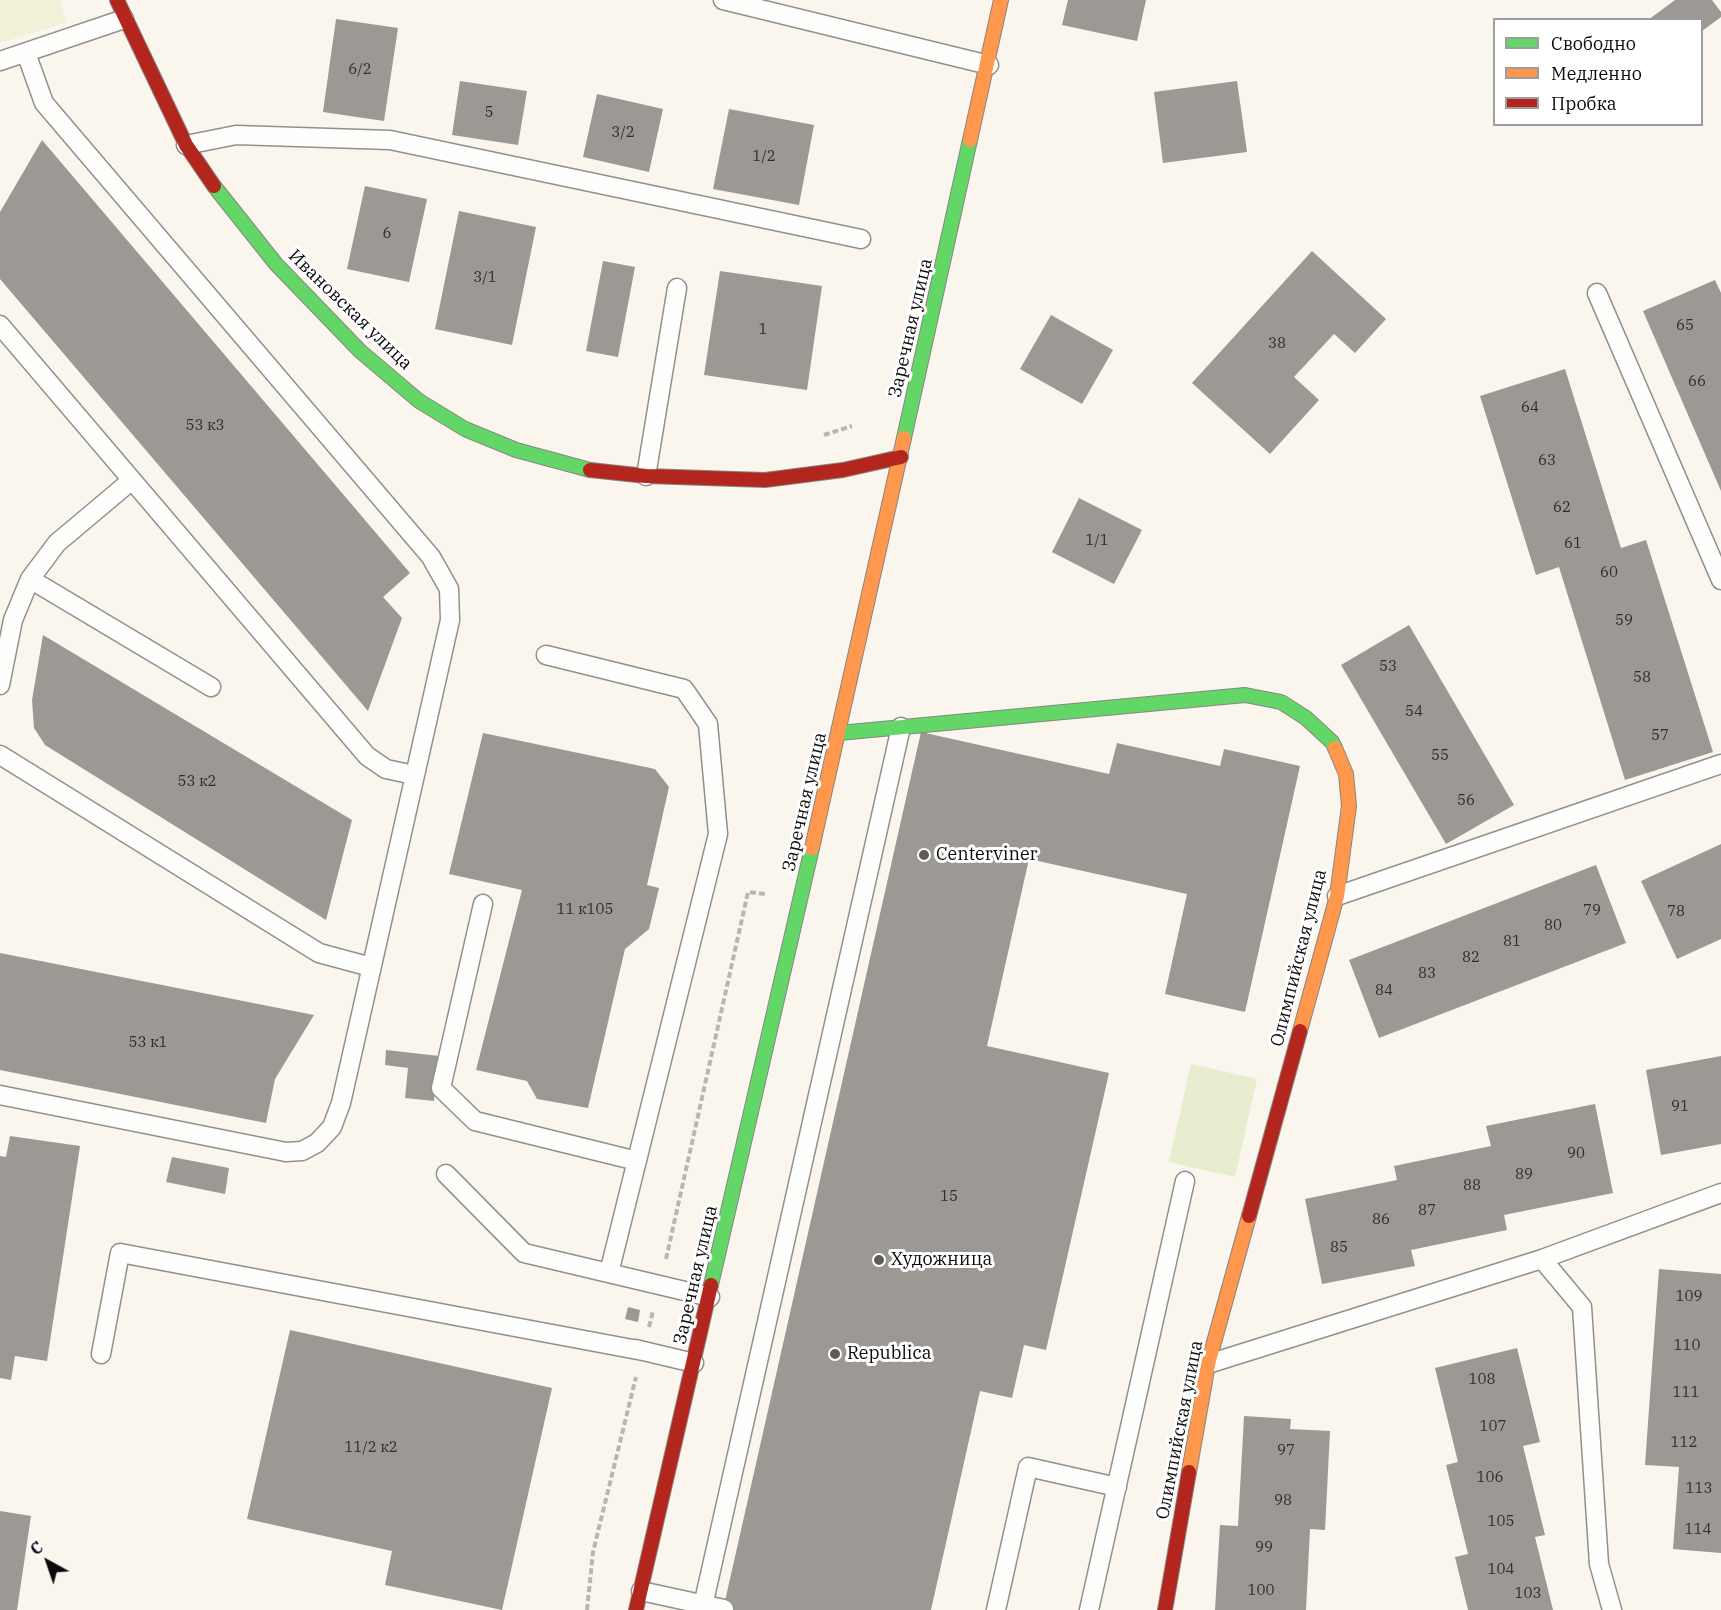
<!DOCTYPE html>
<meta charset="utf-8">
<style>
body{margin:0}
#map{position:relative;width:1721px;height:1610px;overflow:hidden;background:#faf5ed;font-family:"IBM Plex Serif",serif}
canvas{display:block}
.legend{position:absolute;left:1493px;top:18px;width:210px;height:108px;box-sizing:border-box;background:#fff;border:2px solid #9d9d9d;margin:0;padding:8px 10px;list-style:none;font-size:18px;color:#0a0a0a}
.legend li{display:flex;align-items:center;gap:12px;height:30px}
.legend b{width:30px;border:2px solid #9d9d9d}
.north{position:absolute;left:18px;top:1532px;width:60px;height:60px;-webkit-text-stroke:4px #fff;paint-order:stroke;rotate:320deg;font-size:16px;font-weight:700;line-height:24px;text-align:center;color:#0a0a0a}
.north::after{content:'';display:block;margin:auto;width:21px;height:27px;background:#0a0a0a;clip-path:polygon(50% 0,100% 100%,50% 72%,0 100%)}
</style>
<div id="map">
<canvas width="1721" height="1610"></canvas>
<ul class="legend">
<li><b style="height:8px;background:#63d668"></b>Свободно</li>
<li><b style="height:8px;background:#ff974d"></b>Медленно</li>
<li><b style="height:8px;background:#b3261e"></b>Пробка</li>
</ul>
<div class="north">С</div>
</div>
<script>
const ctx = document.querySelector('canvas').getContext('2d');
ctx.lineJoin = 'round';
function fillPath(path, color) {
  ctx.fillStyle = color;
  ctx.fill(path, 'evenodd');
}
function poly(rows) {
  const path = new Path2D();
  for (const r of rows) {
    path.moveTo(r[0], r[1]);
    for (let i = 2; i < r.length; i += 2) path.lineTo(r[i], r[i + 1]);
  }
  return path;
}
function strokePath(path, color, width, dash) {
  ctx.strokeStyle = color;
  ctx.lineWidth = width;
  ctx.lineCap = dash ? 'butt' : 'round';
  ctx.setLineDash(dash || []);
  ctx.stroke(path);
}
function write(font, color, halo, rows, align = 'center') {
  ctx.font = font + ' "IBM Plex Serif",serif';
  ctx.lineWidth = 6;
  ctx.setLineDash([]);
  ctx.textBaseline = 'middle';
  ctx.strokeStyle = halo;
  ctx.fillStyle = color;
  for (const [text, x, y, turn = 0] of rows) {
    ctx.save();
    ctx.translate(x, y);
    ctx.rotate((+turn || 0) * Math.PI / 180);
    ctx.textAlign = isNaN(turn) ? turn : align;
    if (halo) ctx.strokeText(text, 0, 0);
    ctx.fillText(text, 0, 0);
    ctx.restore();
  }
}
fillPath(poly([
 [1191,1064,1257,1079,1235,1177,1169,1162]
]), '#e7edce');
fillPath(poly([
 [0,0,60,0,66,22,0,43]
]), '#f0f1d7');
fillPath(poly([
 [1068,0,1146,0,1137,41,1062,25],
 [1675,0,1712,0,1721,12,1721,17,1702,31,1702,20,1648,20],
 [336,19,398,28,384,121,323,112],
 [460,81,527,91,518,145,452,135],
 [1237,81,1247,152,1163,163,1154,92],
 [597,94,663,109,649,172,583,157],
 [729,109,814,125,799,205,713,189],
 [42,140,410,573,383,597,402,618,368,711,0,279,0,212],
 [365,186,427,199,409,282,347,269],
 [459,211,536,227,512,345,435,329],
 [1312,251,1386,319,1355,353,1334,334,1294,377,1319,400,1270,454,1192,383],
 [603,261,635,267,618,357,586,351],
 [720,271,822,286,807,390,704,375],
 [1715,280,1721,293,1721,491,1643,311],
 [1051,315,1113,350,1082,404,1020,369],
 [1565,369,1621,548,1646,540,1713,752,1625,780,1559,567,1536,575,1480,396],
 [1079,498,1142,530,1114,584,1052,552],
 [1409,625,1514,805,1446,844,1341,665],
 [43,635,352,820,326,920,45,745,34,728,32,700],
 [921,732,1109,774,1117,743,1220,766,1224,749,1300,766,1245,1012,1165,994,1187,894,1029,859,987,1046,1109,1073,1046,1350,1024,1345,1012,1398,980,1391,931,1610,723,1610],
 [483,733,655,769,669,787,647,885,659,888,649,929,625,949,588,1108,537,1099,527,1081,476,1070,522,890,449,874],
 [1721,844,1721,939,1677,959,1641,881],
 [1596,865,1626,943,1379,1038,1349,960],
 [0,953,314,1015,275,1079,266,1123,0,1070],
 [386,1050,439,1056,434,1101,405,1098,408,1068,385,1065],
 [1721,1056,1721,1144,1661,1155,1646,1070],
 [1595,1104,1613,1193,1504,1215,1507,1230,1411,1250,1415,1266,1322,1284,1305,1199,1397,1180,1394,1166,1491,1146,1486,1126],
 [10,1136,80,1146,47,1361,15,1356,11,1380,0,1378,0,1156,6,1157],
 [172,1157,229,1168,225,1194,166,1182],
 [1659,1269,1721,1274,1721,1553,1673,1549,1679,1467,1645,1465],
 [628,1307,640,1310,638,1322,625,1319],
 [290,1330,552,1388,502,1610,385,1585,392,1551,247,1519],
 [1517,1348,1540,1442,1523,1446,1545,1535,1535,1537,1553,1610,1468,1610,1455,1557,1468,1554,1446,1465,1458,1462,1435,1368],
 [1244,1416,1291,1419,1290,1429,1330,1431,1325,1530,1310,1529,1306,1610,1215,1610,1220,1525,1238,1526],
 [0,1511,31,1516,17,1610,0,1610]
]), '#9c9894');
const lane = poly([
 [723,0,989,65],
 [0,61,124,19],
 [186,145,236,135,390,140,861,239],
 [1597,293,1721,580],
 [0,325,367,756,386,769,414,775],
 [646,476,677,288],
 [30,579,211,687],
 [546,655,684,689,708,724,718,834,609,1273],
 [0,685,13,620,30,579,57,543,132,480],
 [0,755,319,953,371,967],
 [1337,896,1721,764],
 [483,904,441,1088,475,1121,637,1161],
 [0,1095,286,1152,302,1151,317,1143,332,1127,341,1103,450,620,449,589,431,557,44,103,26,53],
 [446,1174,524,1253,710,1297],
 [1542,1259,1582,1307,1599,1564,1612,1610],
 [635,1349,694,1363],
 [101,1354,120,1253,643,1351],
 [1208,1364,1542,1259,1721,1193],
 [641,1591,724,1609],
 [702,1610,901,727],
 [996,1610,1028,1467,1117,1487],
 [1089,1610,1185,1181]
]);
const fast = poly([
 [214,186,276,264,360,351,419,401,465,429,516,450,590,470],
 [904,438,970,140],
 [839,733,1245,695,1281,702,1306,718,1332,742,1335,748],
 [711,1285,812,848]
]);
const slow = poly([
 [970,140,1001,0],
 [812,848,904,438],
 [1300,1031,1337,896,1349,806,1346,774,1335,748],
 [1189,1472,1208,1364,1249,1216]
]);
const jam = poly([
 [117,0,186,145,214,186],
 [590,470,646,476,765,480,843,470,901,457],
 [1249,1216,1300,1031],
 [636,1610,711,1285],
 [1165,1610,1189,1472]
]);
strokePath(lane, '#92908c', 21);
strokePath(fast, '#898683', 16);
strokePath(slow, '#898683', 16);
strokePath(jam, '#898683', 16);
strokePath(poly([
 [824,435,852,426],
 [666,1259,748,892,765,894],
 [649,1327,653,1311],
 [587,1610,593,1552,636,1377]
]), '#b7b6b5', 4, [6, 3]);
strokePath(lane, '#fefefc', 18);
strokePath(fast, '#63d668', 14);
strokePath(slow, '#ff974d', 14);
strokePath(jam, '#b3261e', 14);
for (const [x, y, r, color] of [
 [924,855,6,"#5e5c59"],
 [879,1260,6,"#5e5c59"],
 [835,1354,6,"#5e5c59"]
]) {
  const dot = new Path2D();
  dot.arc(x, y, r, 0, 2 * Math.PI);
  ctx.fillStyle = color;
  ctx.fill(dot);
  strokePath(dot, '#fff', 2);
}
write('15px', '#2e2e2c', null, [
 ["6/2",360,70],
 ["5",489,113],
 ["3/2",623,133],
 ["1/2",764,157],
 ["6",387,234],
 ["3/1",485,278],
 ["65",1685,326],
 ["1",763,330],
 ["38",1277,344],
 ["66",1697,382],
 ["64",1530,408],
 ["53 к3",205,426],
 ["63",1547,461],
 ["62",1562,508],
 ["1/1",1097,541],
 ["61",1573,544],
 ["60",1609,573],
 ["59",1624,621],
 ["53",1388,667],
 ["58",1642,678],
 ["54",1414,712],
 ["57",1660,736],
 ["55",1440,756],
 ["53 к2",197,782],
 ["56",1466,801],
 ["11 к105",585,910],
 ["79",1592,911],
 ["78",1676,912],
 ["80",1553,926],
 ["81",1512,942],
 ["82",1471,958],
 ["83",1427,974],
 ["84",1384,991],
 ["53 к1",148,1043],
 ["91",1680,1107],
 ["90",1576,1154],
 ["89",1524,1175],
 ["88",1472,1186],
 ["15",949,1197],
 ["87",1427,1211],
 ["86",1381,1220],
 ["85",1339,1248],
 ["109",1689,1297],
 ["110",1687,1346],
 ["108",1482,1380],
 ["111",1686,1393],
 ["107",1493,1427],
 ["112",1684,1443],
 ["11/2 к2",371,1448],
 ["97",1286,1451],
 ["106",1490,1478],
 ["113",1699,1489],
 ["98",1283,1501],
 ["105",1501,1522],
 ["114",1698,1530],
 ["99",1264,1548],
 ["104",1501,1570],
 ["100",1261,1591],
 ["103",1528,1594]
]);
write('18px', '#0a0a0a', '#fff', [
 ["Ивановская улица",350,310,44],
 ["Заречная улица",911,328,-77],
 ["Заречная улица",805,802,-77],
 ["Олимпийская улица",1299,958,-76],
 ["Заречная улица",696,1275,-77],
 ["Олимпийская улица",1180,1430,-79]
]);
write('18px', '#0a0a0a', '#fff', [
 ["Centerviner",936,855],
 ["Художница",891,1260],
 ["Republica",847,1354]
], 'left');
</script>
